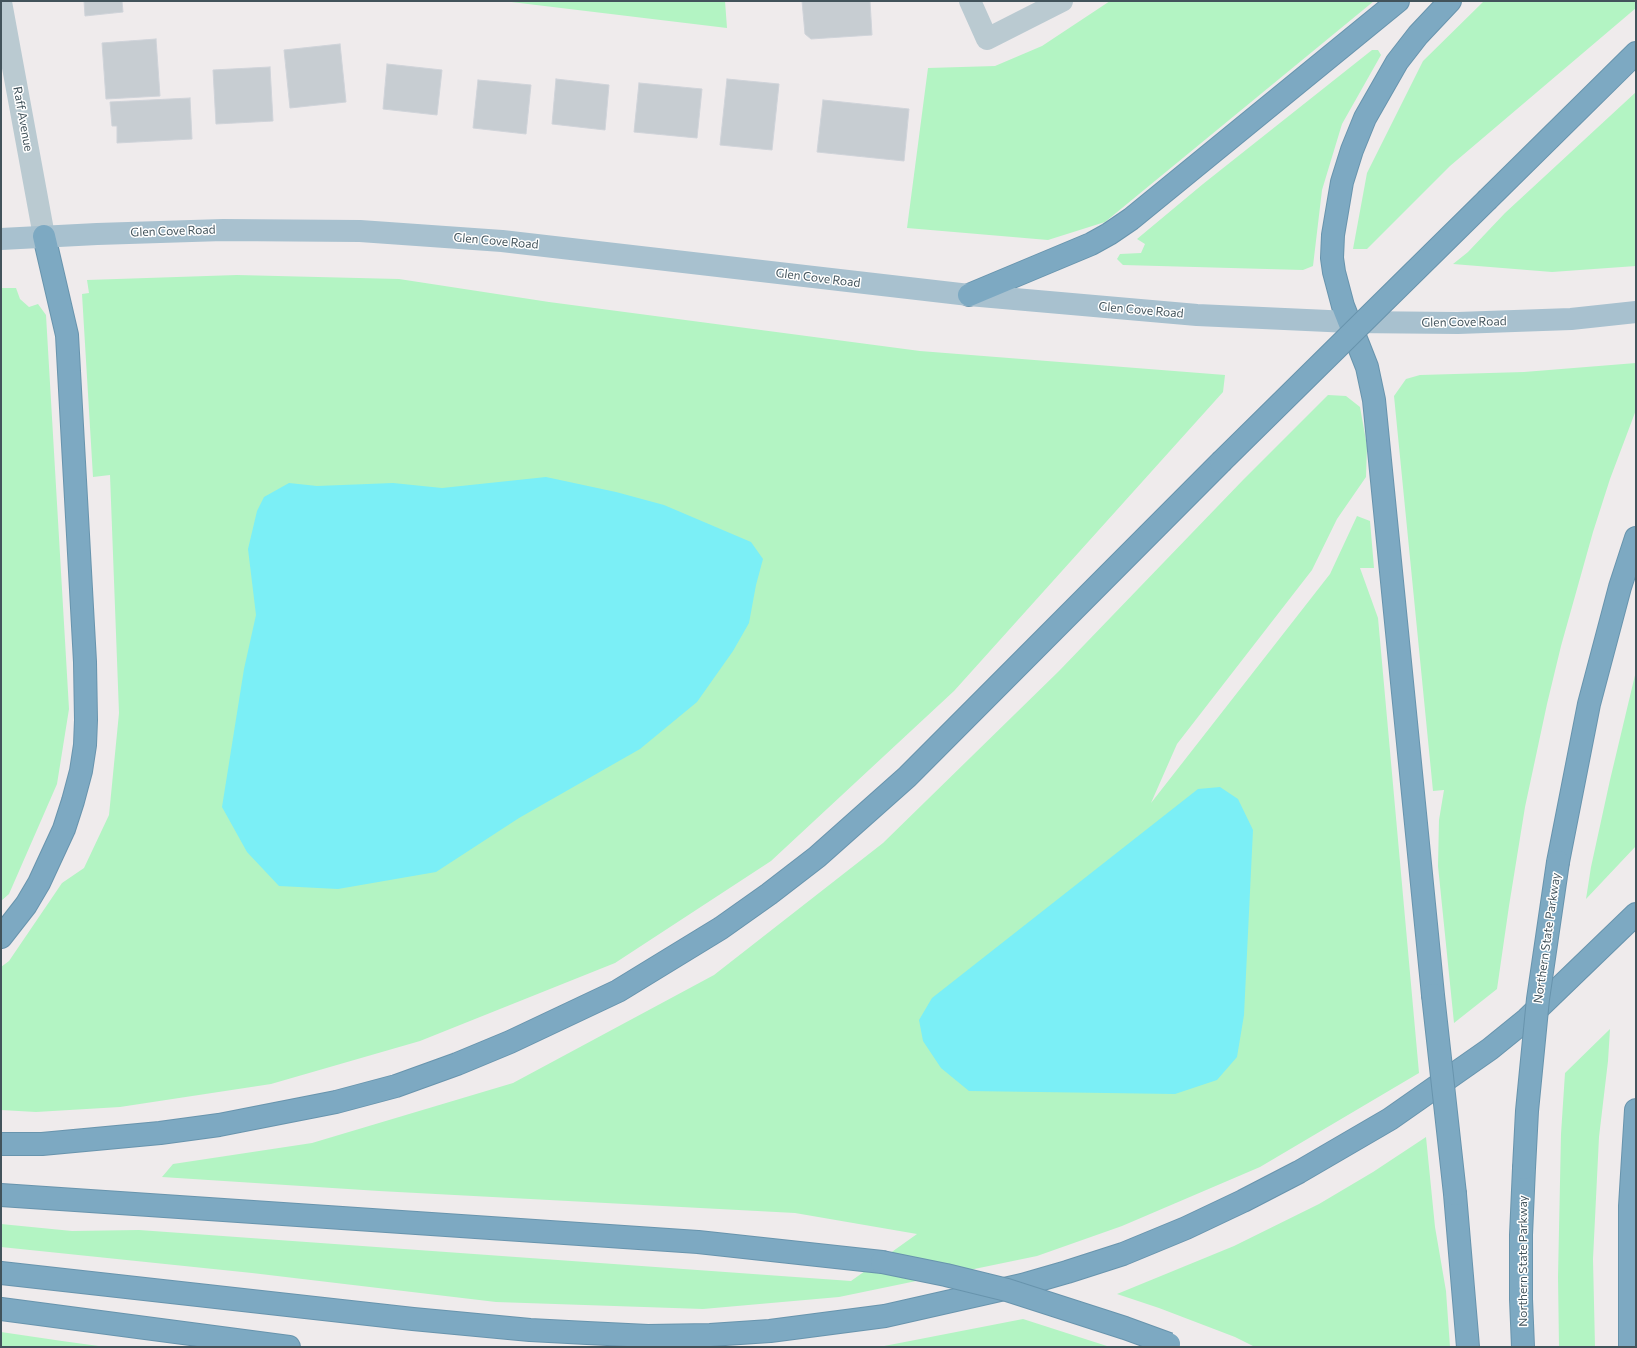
<!DOCTYPE html>
<style>
body{margin:0}
#map{position:relative;width:1637px;height:1348px;overflow:hidden;background:#efebec;font-family:Commissioner,sans-serif}
canvas{display:block}
.frame{position:absolute;inset:0;border:2px solid #42535b;pointer-events:none}
</style>
<div id="map">
<canvas width="1637" height="1348"></canvas>
<div class="frame"></div>
</div>
<script>
const ctx = document.querySelector('canvas').getContext('2d');
ctx.lineJoin = 'round';
function fillPath(path, color) {
  ctx.fillStyle = color;
  ctx.fill(path, 'evenodd');
}
function poly(rows) {
  const path = new Path2D();
  for (const r of rows) {
    path.moveTo(r[0], r[1]);
    for (let i = 2; i < r.length; i += 2) path.lineTo(r[i], r[i + 1]);
  }
  return path;
}
function strokePath(path, color, width, dash) {
  ctx.strokeStyle = color;
  ctx.lineWidth = width;
  ctx.lineCap = dash ? 'butt' : 'round';
  ctx.setLineDash(dash || []);
  ctx.stroke(path);
}
function write(font, color, halo, rows, align = 'center') {
  ctx.font = font + ' Commissioner,sans-serif';
  ctx.lineWidth = 3;
  ctx.setLineDash([]);
  ctx.textBaseline = 'middle';
  ctx.strokeStyle = halo;
  ctx.fillStyle = color;
  for (const [text, x, y, turn = 0] of rows) {
    ctx.save();
    ctx.translate(x, y);
    ctx.rotate((+turn || 0) * Math.PI / 180);
    ctx.textAlign = isNaN(turn) ? turn : align;
    if (halo) ctx.strokeText(text, 0, 0);
    ctx.fillText(text, 0, 0);
    ctx.restore();
  }
}
fillPath(poly([
 [503,1,725,1,727,28],
 [1110,1,1374,1,1105,222,1048,240,907,228,928,68,995,66,1042,46],
 [1484,1,1636,1,1636,8,1450,166,1367,249,1353,249,1367,173,1423,61],
 [1372,50,1378,50,1381,55,1342,124,1322,190,1313,266,1303,270,1123,265,1117,259,1120,254,1141,253,1145,244,1137,239,1203,184],
 [1636,92,1636,266,1552,272,1453,264,1468,252,1505,213],
 [237,275,399,279,549,302,920,351,1225,375,1223,392,954,691,771,861,615,963,420,1041,271,1084,120,1107,36,1112,1,1110,1,967,9,961,62,883,84,868,109,815,119,713,110,475,93,477,82,294,89,293,87,280],
 [1,288,16,288,20,299,29,307,38,304,46,315,69,709,57,784,9,894,1,901],
 [1636,363,1636,410,1610,479,1593,532,1561,646,1547,704,1525,807,1509,906,1497,989,1454,1023,1438,866,1439,820,1444,790,1433,791,1394,396,1406,379,1420,375,1524,372],
 [1328,395,1346,396,1360,407,1367,446,1366,477,1337,519,1312,570,1177,744,1151,803,1330,574,1357,516,1370,521,1374,568,1360,568,1378,618,1419,1073,1260,1167,1122,1226,1037,1256,839,1297,703,1309,496,1302,252,1273,1,1247,1,1224,72,1231,139,1230,851,1281,917,1234,795,1213,379,1191,162,1177,173,1164,312,1143,513,1083,714,975,883,843,1059,671,1243,480],
 [1636,671,1636,846,1586,899,1591,867,1610,780],
 [1610,1029,1608,1061,1599,1137,1593,1259,1595,1347,1559,1347,1558,1277,1561,1134,1565,1073],
 [1426,1137,1435,1227,1446,1291,1450,1347,1255,1347,1235,1337,1159,1308,1117,1294,1234,1246,1319,1204,1373,1172],
 [1023,1319,1110,1347,879,1347],
 [1,1332,62,1341,106,1347,1,1347]
]), '#b3f4c3');
fillPath(poly([
 [546,477,616,492,664,505,751,542,763,559,756,585,749,623,733,651,697,702,640,749,519,818,436,872,338,889,279,886,247,852,222,807,244,669,256,615,248,549,257,511,264,497,289,483,317,486,393,483,442,488],
 [1220,787,1238,799,1253,830,1244,1015,1237,1057,1217,1080,1175,1094,969,1091,941,1068,923,1041,919,1020,932,998,1198,789]
]), '#7beff6');
const building = poly([
 [84,1,122,1,123,12,85,16,84,1],
 [802,1,870,1,872,35,811,39,805,34,802,1],
 [156,39,160,96,106,99,102,43,156,39],
 [340,44,346,102,290,108,284,50,340,44],
 [387,64,442,70,437,115,383,109,387,64],
 [270,67,273,121,216,124,213,70,270,67],
 [556,79,609,85,605,130,552,124,556,79],
 [727,79,779,84,772,150,720,145,727,79],
 [478,80,531,85,526,134,473,128,478,80],
 [639,83,702,89,697,138,634,132,639,83],
 [190,98,192,139,117,143,117,126,112,126,110,102,190,98],
 [823,100,909,109,904,161,817,152,823,100]
]);
fillPath(building, '#c7cdd2');
strokePath(building, '#cfd3d9', 1);
const highway = poly([
 [1488,199,1636,53],
 [969,295,1091,244,1109,234,1131,219,1398,1],
 [1558,862,1589,704,1620,587,1636,538],
 [1,937,26,905,39,883,64,829,73,801,81,771,85,745,86,720,85,662,67,335,44,236],
 [1433,995,1374,400,1367,367,1343,306,1334,272,1332,258,1333,235,1342,182,1352,150,1365,118,1397,62,1418,35,1450,1],
 [1,1144,42,1144,160,1133,219,1125,336,1102,396,1086,457,1064,510,1042,618,991,721,928,769,894,817,857,907,777,1221,462],
 [1455,1194,1468,1347],
 [1,1195,698,1242,882,1262],
 [1,1273,413,1319,530,1330,587,1333,648,1336,710,1335,770,1331,885,1316,1022,1285,1067,1272,1123,1254,1186,1228,1243,1201,1299,1172,1390,1119,1490,1049,1527,1019,1636,914],
 [1,1309,289,1347],
 [1523,1347,1521,1299,1521,1235,1524,1168],
 [1630,1347,1630,1206,1636,1110]
]);
strokePath(highway, '#6894ad', 24);
strokePath(poly([
 [970,1,987,39,1062,1],
 [1,2,44,236]
]), '#bacad1', 22);
strokePath(poly([
 [1,239,97,234,223,230,360,231,502,241,969,295,1197,315,1350,322,1458,323,1571,319,1636,312]
]), '#a8c1cf', 22);
strokePath(highway, '#7da9c2', 22);
const highwayBridge = poly([
 [1221,462,1488,199],
 [1433,995,1455,1194],
 [1524,1168,1527,1111,1538,999,1558,862],
 [882,1262,946,1275,1007,1290,1125,1328,1169,1344]
]);
strokePath(highwayBridge, '#6894ad', 24, []);
strokePath(highwayBridge, '#7da9c2', 22);
write('12px', '#42535b', '#fff', [
 ["Raff Avenue",23,119,80],
 ["Glen Cove Road",173,231,-2],
 ["Glen Cove Road",496,241,5],
 ["Glen Cove Road",818,278,7],
 ["Glen Cove Road",1141,310,5],
 ["Glen Cove Road",1464,322,-1],
 ["Northern State Parkway",1547,938,-82],
 ["Northern State Parkway",1523,1261,-90]
]);
</script>
